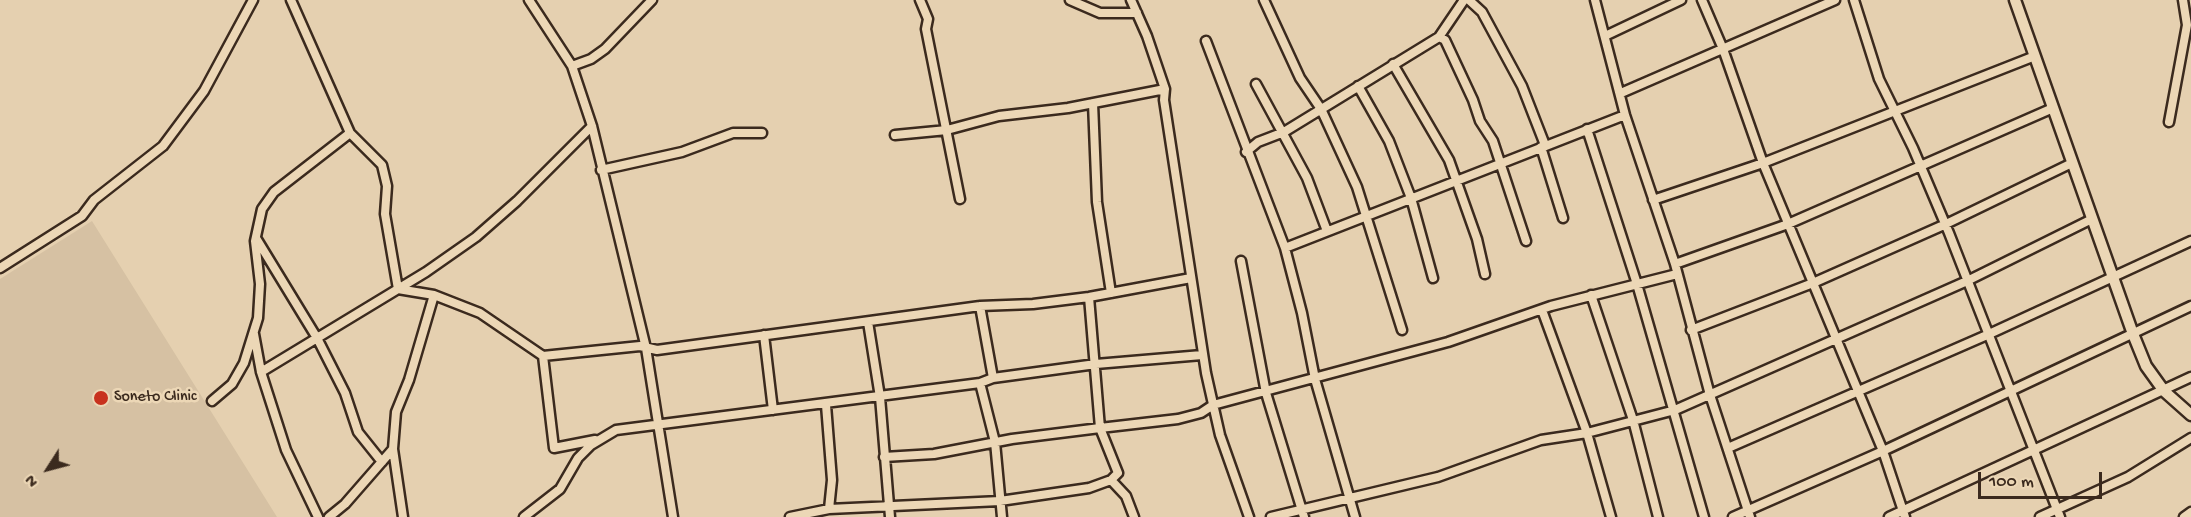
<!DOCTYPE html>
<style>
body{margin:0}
#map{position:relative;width:2191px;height:517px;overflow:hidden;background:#e5d0b0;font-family:"Gochi Hand",sans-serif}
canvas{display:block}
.north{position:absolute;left:18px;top:439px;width:60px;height:60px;-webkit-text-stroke:4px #ecd7b6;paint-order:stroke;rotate:234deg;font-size:16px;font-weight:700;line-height:24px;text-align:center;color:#3b2a1e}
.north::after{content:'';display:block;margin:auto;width:21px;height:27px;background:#3b2a1e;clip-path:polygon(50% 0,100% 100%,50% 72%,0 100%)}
.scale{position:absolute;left:1978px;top:472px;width:124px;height:27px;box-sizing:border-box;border:3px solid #3b2a1e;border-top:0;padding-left:8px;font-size:18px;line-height:21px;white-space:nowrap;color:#3b2a1e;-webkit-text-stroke:4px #ecd7b6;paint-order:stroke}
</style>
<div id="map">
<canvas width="2191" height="517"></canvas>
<div class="north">N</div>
<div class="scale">100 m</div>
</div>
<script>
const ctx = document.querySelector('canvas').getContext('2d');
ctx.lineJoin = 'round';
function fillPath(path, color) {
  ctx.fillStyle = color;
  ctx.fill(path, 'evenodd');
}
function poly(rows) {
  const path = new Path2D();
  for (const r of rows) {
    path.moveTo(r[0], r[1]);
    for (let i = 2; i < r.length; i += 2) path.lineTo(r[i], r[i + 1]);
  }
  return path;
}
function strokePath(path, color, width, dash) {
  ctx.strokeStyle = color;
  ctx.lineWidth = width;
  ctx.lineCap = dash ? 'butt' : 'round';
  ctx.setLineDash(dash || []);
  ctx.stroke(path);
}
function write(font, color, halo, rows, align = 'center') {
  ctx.font = font + ' "Gochi Hand",sans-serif';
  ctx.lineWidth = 5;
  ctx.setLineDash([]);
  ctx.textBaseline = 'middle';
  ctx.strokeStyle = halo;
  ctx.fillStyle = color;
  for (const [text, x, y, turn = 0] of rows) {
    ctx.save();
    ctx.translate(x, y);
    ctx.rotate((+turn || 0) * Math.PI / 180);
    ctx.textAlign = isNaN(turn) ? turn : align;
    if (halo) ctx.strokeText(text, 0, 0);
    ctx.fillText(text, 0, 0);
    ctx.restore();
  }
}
fillPath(poly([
 [92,221,277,517,0,517,0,279]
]), '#d6c1a3');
const minor = poly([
 [529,0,572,66,592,126,646,348,673,517],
 [920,0,928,19,926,29,960,199],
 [1070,0,1100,13,1137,13],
 [1131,0,1147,36,1165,89,1164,100,1206,373,1220,435,1249,517],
 [1264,0,1300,78,1321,109,1357,187,1402,330],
 [1469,0,1482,12,1522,86,1545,145],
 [1595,0,1625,115,1675,264,1710,395,1750,517],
 [1702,0,1723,49,1763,163,1883,451,1905,517],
 [1854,0,1879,79,1913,148,1949,233,2060,517],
 [1605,36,1681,0],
 [1439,37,1445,40,1473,100,1480,121,1493,141,1526,241],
 [1206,41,1285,248,1302,313,1315,379,1355,517],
 [1393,64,1449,160,1477,239,1485,274],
 [572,66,591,59,605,49,652,0],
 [1256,84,1307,178,1327,231],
 [1358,86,1389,141,1411,198,1433,278],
 [1621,93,1835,0],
 [1093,103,1097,202,1111,293],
 [2169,122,2187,25,2183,0],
 [1587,129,1637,284,1704,517],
 [350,133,382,165,387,186,385,214,398,289,434,295,480,313,543,356,640,346,657,350,980,306,1033,304,1089,297,1191,278],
 [895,135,947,130,999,116,1068,108,1165,89],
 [1541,147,1563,218],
 [1246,152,1258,142,1284,132,1439,37,1464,0],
 [601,170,682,152,733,133,762,133],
 [1653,200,1763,163,2035,56],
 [256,238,317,338,345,393,358,432,382,462],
 [1285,248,1625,115],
 [1241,261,1266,393,1304,517],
 [1675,264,1788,224,2053,108],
 [0,268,82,216,94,200,163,146,204,91,253,0],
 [1591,295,1633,420,1658,517],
 [980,306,993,378],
 [1542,310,1587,433,1611,517],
 [868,322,880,397,890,517],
 [1691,330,1813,283,1946,224,2072,163],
 [254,334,261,372,286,450,318,517],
 [764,335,773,410],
 [543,356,554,448,595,440],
 [261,372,426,272,476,237,517,201,592,126],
 [980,383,995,442,1002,517],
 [212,401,232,384,244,363,258,318,260,284,255,241,262,209,274,192,350,133,291,0],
 [826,405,832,480,829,509],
 [1728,448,1987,335,2191,241],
 [393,449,396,412,409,380,434,295],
 [884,457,934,454,1012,439,1100,428,1089,297],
 [1111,480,1126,496,1134,517],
 [329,517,345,504,393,449,403,517],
 [524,517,560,489,578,458,591,445,616,430,980,383,993,378,1096,364,1202,355],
 [790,517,829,509,1000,501,1089,488,1111,480,1118,473,1100,428,1178,419,1201,413,1213,405,1448,342,1551,306,1677,274],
 [1271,517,1438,477,1541,440,1587,433,1675,410,1967,281,2092,219],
 [1733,517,1883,451,2191,306],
 [1889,517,2191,377],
 [2040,517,2128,477,2191,438],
 [2184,517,2191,512]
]);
const major = poly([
 [2015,0,2133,334,2146,366,2164,391,2191,415]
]);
strokePath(minor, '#3b2a1e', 13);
strokePath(major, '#3b2a1e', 15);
strokePath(minor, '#ecd7b6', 8);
strokePath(major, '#ecd7b6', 10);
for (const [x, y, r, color] of [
 [101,398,8,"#c8321e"]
]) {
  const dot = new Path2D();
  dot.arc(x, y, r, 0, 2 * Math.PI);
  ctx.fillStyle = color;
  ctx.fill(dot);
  strokePath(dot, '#ecd7b6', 2);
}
write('16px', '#3b2a1e', '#ecd7b6', [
 ["Soneto Clinic",114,398]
], 'left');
</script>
